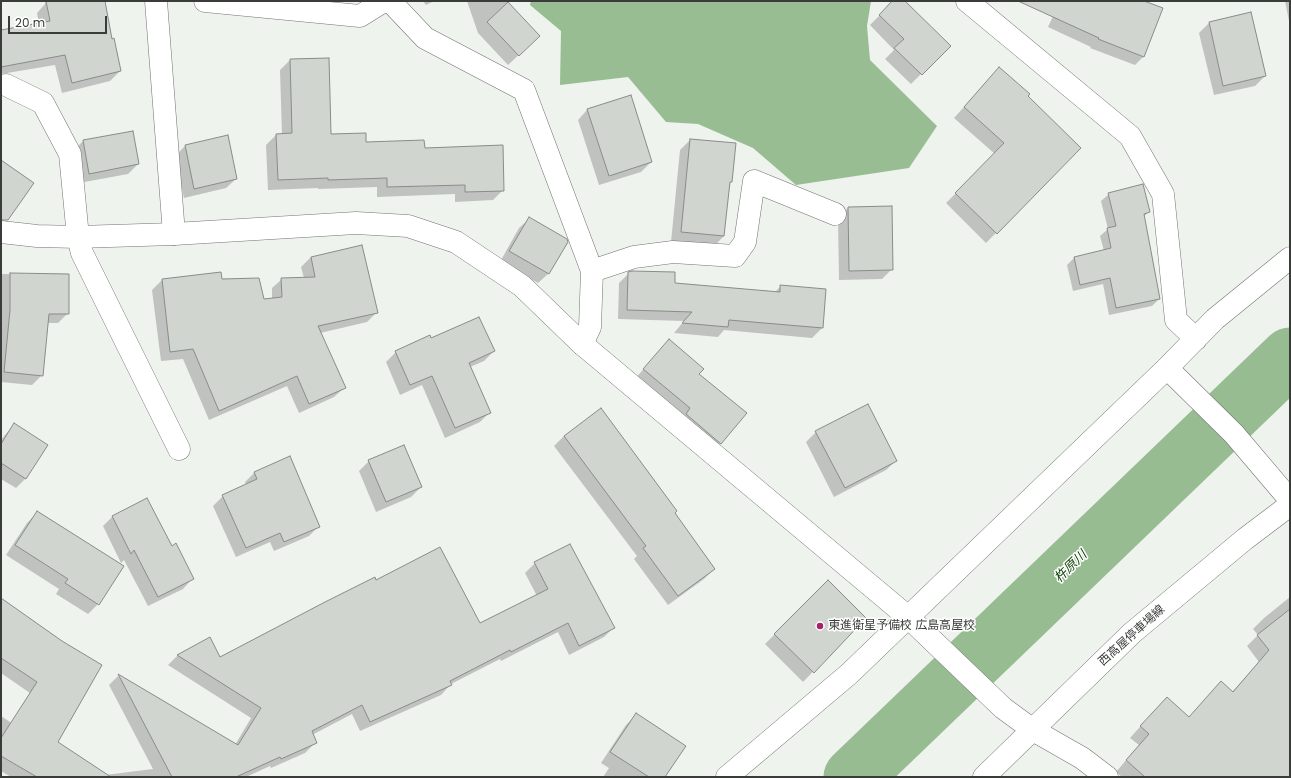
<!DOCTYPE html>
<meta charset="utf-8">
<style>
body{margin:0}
#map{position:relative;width:1291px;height:778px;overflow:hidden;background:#eff3ee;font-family:Poppins,sans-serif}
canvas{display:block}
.frame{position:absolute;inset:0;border:2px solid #3a3c3a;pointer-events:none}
.scale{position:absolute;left:8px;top:16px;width:99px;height:18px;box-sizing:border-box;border:2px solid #3a3c3a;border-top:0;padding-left:5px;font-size:12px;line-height:14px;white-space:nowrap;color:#3a3c3a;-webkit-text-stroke:3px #fefffe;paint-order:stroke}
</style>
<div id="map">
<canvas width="1291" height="778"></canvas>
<div class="frame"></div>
<div class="scale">20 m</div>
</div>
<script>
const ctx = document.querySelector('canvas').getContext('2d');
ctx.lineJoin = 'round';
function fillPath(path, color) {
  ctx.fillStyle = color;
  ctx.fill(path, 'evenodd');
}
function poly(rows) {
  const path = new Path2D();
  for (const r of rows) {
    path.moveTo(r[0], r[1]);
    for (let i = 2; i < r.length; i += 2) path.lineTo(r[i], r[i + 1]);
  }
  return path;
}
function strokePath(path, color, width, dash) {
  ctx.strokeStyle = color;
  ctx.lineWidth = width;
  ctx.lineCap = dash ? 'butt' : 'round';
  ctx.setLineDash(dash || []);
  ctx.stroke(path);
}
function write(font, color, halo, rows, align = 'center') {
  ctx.font = font + ' Poppins,"Noto Sans JP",sans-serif';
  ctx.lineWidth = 3;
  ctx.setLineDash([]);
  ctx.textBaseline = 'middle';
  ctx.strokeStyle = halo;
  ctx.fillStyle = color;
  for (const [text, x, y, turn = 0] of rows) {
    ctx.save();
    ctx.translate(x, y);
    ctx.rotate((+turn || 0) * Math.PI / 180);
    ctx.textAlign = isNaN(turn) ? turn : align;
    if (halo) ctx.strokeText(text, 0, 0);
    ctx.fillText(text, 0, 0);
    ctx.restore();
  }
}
fillPath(poly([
 [531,1,871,1,867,26,870,60,937,126,909,168,796,185,753,148,698,124,666,122,628,77,560,85,561,31,530,5]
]), '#98bd93');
fillPath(poly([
 [45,1,104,1,112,40,120,71,110,81,62,93,55,65,1,74,1,31,39,24,37,13,45,4],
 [423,1,434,1,426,5],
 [467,1,506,1,539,36,508,65,478,33],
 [894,1,904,1,949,46,911,84,885,59,894,50,870,25],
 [1060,1,1142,1,1143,57,1135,65,1090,48,1091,47,1048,27],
 [1285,1,1290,1,1290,21,1289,21],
 [1209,23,1265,76,1255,86,1214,95,1199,33],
 [290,60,330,135,365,143,424,149,503,190,493,200,455,202,455,194,377,197,377,187,318,189,318,188,268,190,266,145,276,135,282,135,280,70],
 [999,68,1080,148,986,243,946,203,995,154,954,118],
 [587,110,651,162,641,172,599,185,578,120],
 [227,136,236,179,226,188,184,198,175,156,185,146],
 [690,140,732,181,728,185,724,236,714,246,671,242,680,150],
 [83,141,138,164,128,174,79,183,73,151],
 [1109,194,1149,212,1143,217,1159,299,1152,306,1109,315,1103,284,1073,291,1067,265,1074,258,1104,251,1100,236,1108,229,1101,201],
 [848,208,892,269,882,279,839,280,838,218],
 [529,219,567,242,548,274,538,283,500,262,519,228],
 [311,257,377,312,367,322,320,333,344,388,334,397,299,413,287,386,209,420,183,359,161,361,152,290,162,280,220,274,221,280,263,300,272,299,272,288,282,279,304,278,301,267],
 [629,273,674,284,774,293,781,286,825,290,822,328,812,338,724,330,718,337,674,333,684,321,618,319,619,283],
 [1,274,68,275,68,313,58,323,47,323,42,375,32,385,1,382],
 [430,339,494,351,484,361,470,367,490,412,480,422,445,438,422,385,400,395,386,362,396,352],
 [669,340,698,375,720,443,711,453,634,380],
 [601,410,714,569,704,579,668,605,634,559,637,556,554,446,564,436],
 [14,425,26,478,16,488,1,479,1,440,5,435],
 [816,432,896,461,886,470,834,497,806,442],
 [369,461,421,487,411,497,376,512,359,471],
 [255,472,319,526,309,536,274,551,270,542,236,557,213,506,223,496,246,485,245,482],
 [37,513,98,604,88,614,56,594,59,589,6,555,27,523],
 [113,516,171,547,192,579,183,589,148,606,124,560,121,563,103,526],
 [535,563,614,627,604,637,569,655,558,632,501,661,500,659,451,684,441,695,360,731,352,714,312,735,315,743,305,753,271,768,270,766,246,777,11,777,1,771,1,716,82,769,105,775,153,769,109,685,118,676,235,745,251,718,168,665,178,655,220,658,376,581,480,624,537,596,525,573],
 [828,581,865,618,803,682,765,644],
 [1290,597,1290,777,1122,777,1116,772,1139,745,1130,738,1156,709,1188,718,1221,682,1232,692,1259,662,1247,646,1258,635,1253,629,1264,618],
 [1,599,66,718,1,673],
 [636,715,664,777,603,777,609,768,601,763,626,725]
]), '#0003');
strokePath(poly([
 [853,777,1290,357]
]), '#97bc92', 59);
const building = poly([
 [46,1,105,1,112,39,114,38,121,71,72,83,65,55,1,67,1,30,50,21,46,1],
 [892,1,905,1,951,46,922,75,894,48,904,39,879,15,892,1],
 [1018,1,1144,1,1163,8,1144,57,1098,39,1099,38,1018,1],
 [508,2,540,36,519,56,487,22,508,2],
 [1251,12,1266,76,1223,86,1209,22,1251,12],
 [329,58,331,134,366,133,366,142,424,140,425,148,503,145,504,191,465,192,465,185,387,187,387,178,328,180,328,178,278,180,276,134,292,133,290,59,329,58],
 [999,67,1030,94,1028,96,1081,148,997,234,955,193,1004,143,964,107,999,67],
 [631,95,652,162,609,176,587,109,631,95],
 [133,131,139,164,89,174,83,140,133,131],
 [228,135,237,179,194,189,185,145,228,135],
 [690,139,736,143,732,182,730,182,724,236,681,232,690,139],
 [1,160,34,183,8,220,1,220,1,160],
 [1143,184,1150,212,1144,214,1160,299,1116,308,1110,278,1080,285,1074,257,1111,248,1107,228,1116,226,1108,193,1143,184],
 [892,206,893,270,849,271,848,207,892,206],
 [529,217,567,239,568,242,549,274,509,251,529,217],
 [362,245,378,313,318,326,346,388,309,404,297,376,219,411,193,349,170,352,162,279,221,272,222,279,259,278,264,299,282,297,281,278,315,277,311,257,362,245],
 [632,271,675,272,675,283,780,292,780,285,826,289,823,328,729,320,728,327,682,323,692,312,627,310,628,272,632,271],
 [10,273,69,274,69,314,49,314,43,376,4,372,10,310,10,273],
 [479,317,495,351,469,363,491,413,455,428,432,376,410,385,395,351,430,335,431,338,479,317],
 [669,339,704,369,699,374,747,413,721,444,686,414,690,408,643,369,669,339],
 [868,404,897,461,845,488,815,431,868,404],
 [601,408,677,511,675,513,715,569,678,596,643,548,646,546,564,436,601,408],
 [14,423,48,445,26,479,1,463,1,444,14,423],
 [404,445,422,487,386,502,368,460,404,445],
 [290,456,320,527,284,542,280,533,246,548,222,495,257,479,254,472,290,456],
 [147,498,172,546,176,543,194,579,158,597,134,550,131,554,112,516,147,498],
 [37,511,124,566,99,605,65,583,68,579,15,545,37,511],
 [570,544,615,628,579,646,568,623,511,652,510,650,450,681,452,685,370,722,362,705,312,731,317,743,281,759,280,757,236,777,172,777,118,674,238,745,261,708,177,655,210,637,220,657,325,602,375,577,376,580,440,547,480,623,548,589,534,562,570,544],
 [828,580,866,618,814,673,774,634,828,580],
 [1,598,62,641,102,665,58,742,111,777,37,777,1,756,1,738,37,682,1,658,1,598],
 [1290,609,1290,777,1145,777,1126,760,1149,734,1140,726,1167,697,1189,717,1221,681,1233,692,1269,650,1257,635,1290,609],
 [636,713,686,746,665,777,649,777,610,752,636,713]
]);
fillPath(building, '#d1d5d0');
strokePath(building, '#888c88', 1);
const street = poly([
 [156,1,174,234],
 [205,1,360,16,384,1],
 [390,1,425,38,524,90,592,271,590,327,582,344],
 [967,1,1130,136,1163,194,1176,320,1196,339],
 [6,85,43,103,70,154,78,237,82,253,179,449],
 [592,271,634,257,673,252,735,256,745,242,754,181,835,214],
 [1167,368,1234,434,1290,500],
 [727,777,849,674,1167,368,1215,319,1290,258]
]);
const secondary = poly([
 [1,232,37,236,78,237,174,234,356,223,408,226,456,242,522,286,582,344,908,617,1003,708,1033,730,1082,758,1107,777],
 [984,777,1132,633,1245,539,1290,505]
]);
strokePath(street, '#717470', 23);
strokePath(secondary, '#717470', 23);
strokePath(street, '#fff', 22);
strokePath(secondary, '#fff', 22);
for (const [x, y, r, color] of [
 [820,626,4,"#a7226d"]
]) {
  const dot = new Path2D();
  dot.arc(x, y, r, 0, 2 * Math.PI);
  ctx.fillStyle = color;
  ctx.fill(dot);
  strokePath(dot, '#fefffe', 1.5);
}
write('12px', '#3a3c3a', '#fefffe', [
 ["東進衛星予備校 広島高屋校",828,626]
], 'left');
write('12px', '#3a3c3a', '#fefffe', [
 ["西高屋停車場線",1132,636,-42]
]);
write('italic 13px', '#11440c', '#fefffe', [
 ["杵原川",1071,567,-44]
]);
</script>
